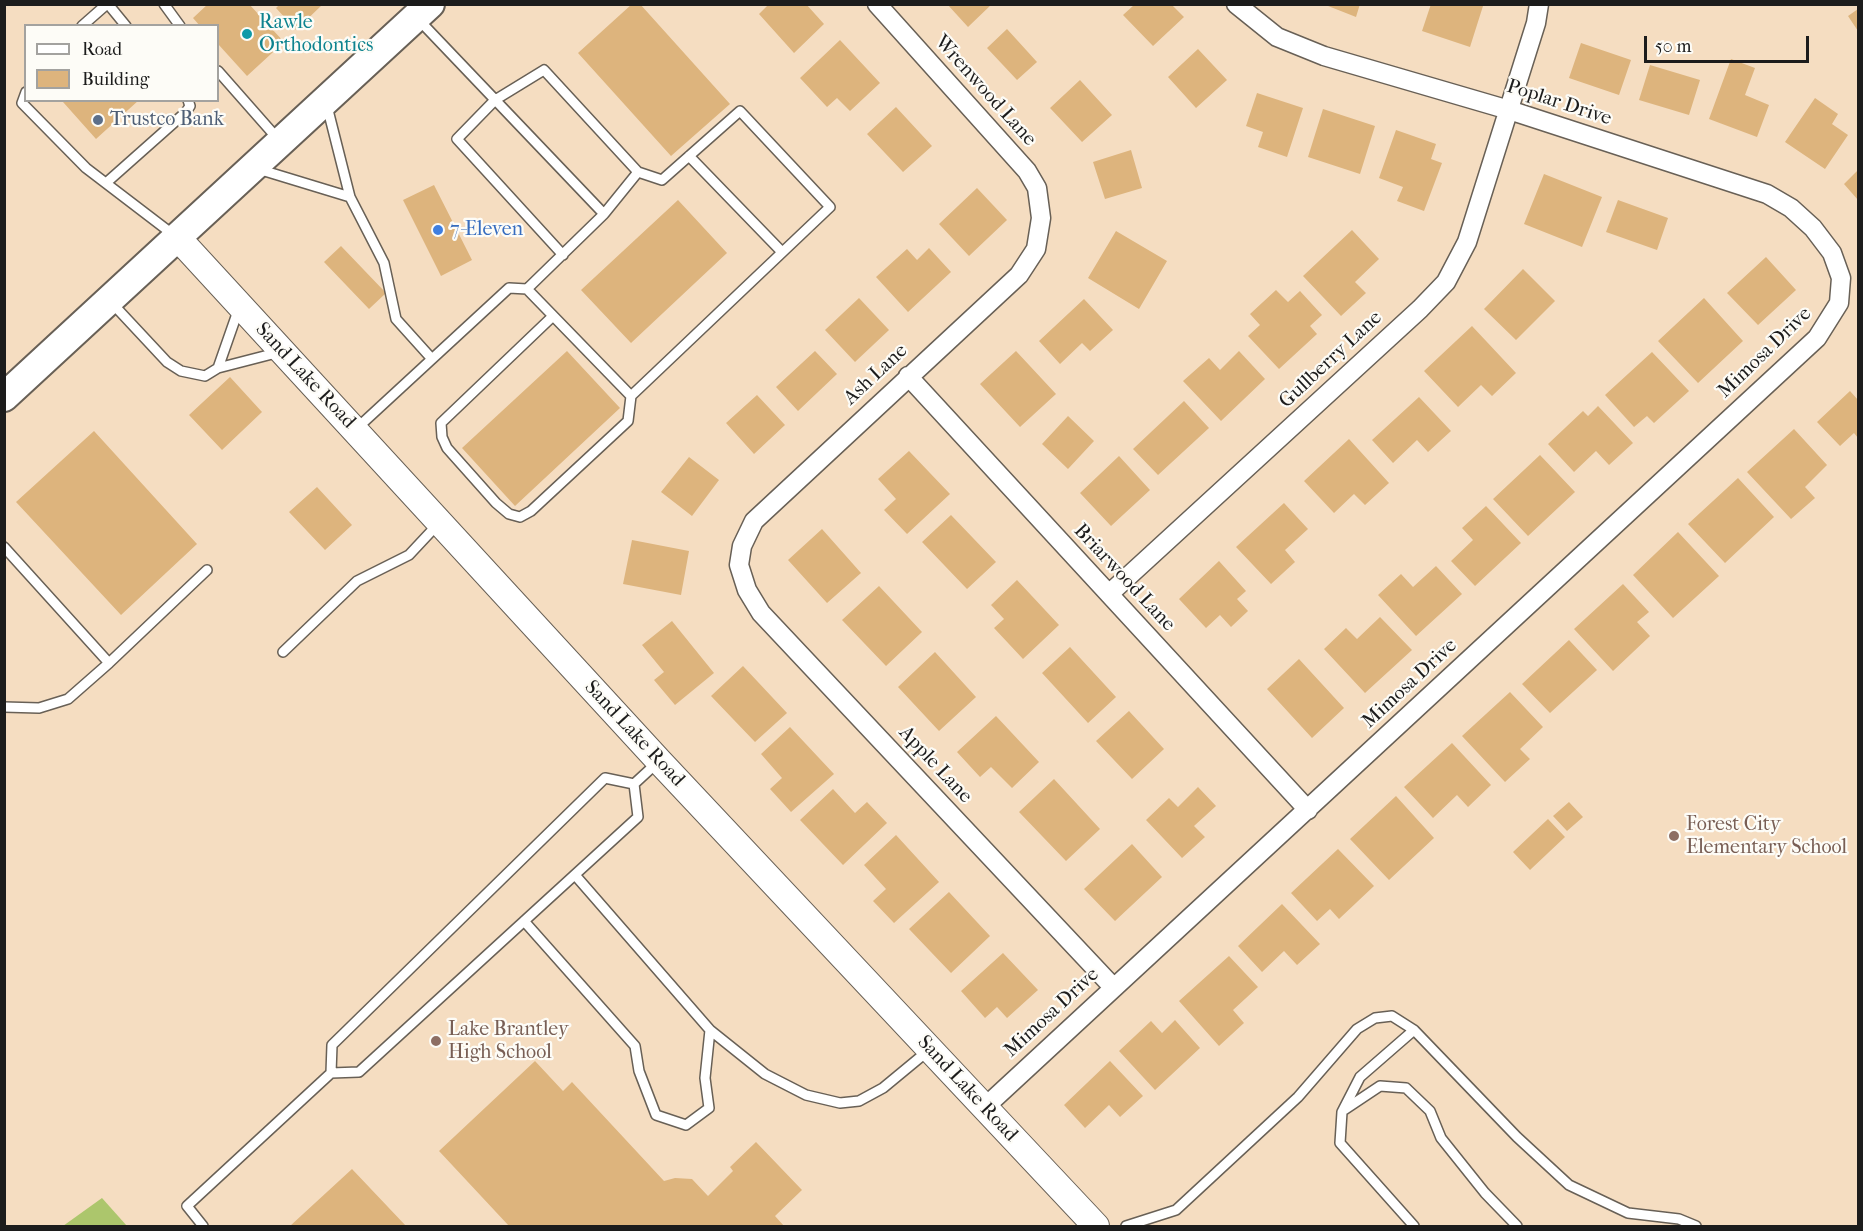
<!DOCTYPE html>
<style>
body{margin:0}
#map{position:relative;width:1863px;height:1231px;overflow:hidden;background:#f5ddc1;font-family:"IM FELL French Canon",serif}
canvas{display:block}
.frame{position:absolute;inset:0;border:6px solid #1c1c1c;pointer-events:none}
.legend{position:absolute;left:24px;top:24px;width:195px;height:78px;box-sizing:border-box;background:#fdfcf7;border:2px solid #a3a29f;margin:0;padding:8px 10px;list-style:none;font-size:18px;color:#1c1c1c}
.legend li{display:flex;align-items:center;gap:12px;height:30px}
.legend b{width:30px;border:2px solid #a3a29f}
.scale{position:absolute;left:1644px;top:36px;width:165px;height:27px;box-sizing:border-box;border:3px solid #1c1c1c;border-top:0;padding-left:8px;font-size:18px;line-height:21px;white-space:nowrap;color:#1c1c1c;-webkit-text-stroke:4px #fdfcf7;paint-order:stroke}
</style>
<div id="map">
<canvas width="1863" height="1231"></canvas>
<div class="frame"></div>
<ul class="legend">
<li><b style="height:8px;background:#fff"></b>Road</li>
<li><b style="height:16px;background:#ddb47d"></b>Building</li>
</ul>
<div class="scale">50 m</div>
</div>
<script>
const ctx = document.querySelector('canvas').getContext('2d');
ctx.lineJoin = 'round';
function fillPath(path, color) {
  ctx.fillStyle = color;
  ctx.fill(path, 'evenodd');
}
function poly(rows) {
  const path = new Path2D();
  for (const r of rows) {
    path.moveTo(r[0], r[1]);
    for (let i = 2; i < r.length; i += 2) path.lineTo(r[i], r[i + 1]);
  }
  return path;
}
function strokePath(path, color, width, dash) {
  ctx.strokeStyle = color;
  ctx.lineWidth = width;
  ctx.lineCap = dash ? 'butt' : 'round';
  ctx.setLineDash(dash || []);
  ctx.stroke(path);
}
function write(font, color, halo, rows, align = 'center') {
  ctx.font = font + ' "IM FELL French Canon",serif';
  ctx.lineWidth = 4.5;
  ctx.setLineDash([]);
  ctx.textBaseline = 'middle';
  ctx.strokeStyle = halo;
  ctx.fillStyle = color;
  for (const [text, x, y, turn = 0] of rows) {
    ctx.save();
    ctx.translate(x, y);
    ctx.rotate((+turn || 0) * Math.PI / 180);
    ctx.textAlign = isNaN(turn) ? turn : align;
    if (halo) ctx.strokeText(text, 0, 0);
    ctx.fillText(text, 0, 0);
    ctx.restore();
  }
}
fillPath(poly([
 [102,1198,127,1226,63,1226]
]), '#acc66c');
fillPath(poly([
 [208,4,249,4,284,42,247,76,218,44,218,26,200,26,193,18],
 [632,4,640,4,730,104,671,156,578,53],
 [769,4,806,4,824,24,794,53,759,14],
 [947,4,992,4,968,27],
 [1323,4,1360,4,1356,17],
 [1431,4,1483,6,1470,47,1422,31],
 [279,5,322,5,296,30,276,8],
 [1134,5,1172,5,1184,17,1153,46,1123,15],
 [1858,9,1858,31,1848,16],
 [1007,29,1037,62,1017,80,987,48],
 [840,40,880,83,850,111,837,98,827,107,800,78],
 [1581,43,1631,60,1619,95,1569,78],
 [1198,49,1227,80,1196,108,1168,77],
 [1731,59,1755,68,1745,95,1769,105,1757,137,1709,119],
 [1650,65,1700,80,1689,115,1639,100],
 [1080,80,1112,115,1082,142,1050,108],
 [1257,93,1303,108,1287,157,1258,147,1263,132,1246,126],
 [1815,98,1838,114,1832,124,1848,135,1825,169,1785,142],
 [65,100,139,100,96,139,63,102],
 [896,107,932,146,903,172,867,134],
 [1323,109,1375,126,1360,174,1308,157],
 [1396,130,1436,144,1431,159,1442,163,1424,211,1397,201,1403,187,1379,178],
 [1131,150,1142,188,1105,199,1093,162],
 [1858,170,1858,200,1844,184],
 [1544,174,1602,197,1582,247,1524,224],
 [434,185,472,260,441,276,403,200],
 [977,188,1007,220,969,256,939,224],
 [678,200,727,253,631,343,581,290],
 [1618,200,1668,218,1657,250,1606,232],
 [1352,230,1379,259,1355,282,1366,293,1341,316,1303,276],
 [1116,231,1167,261,1139,309,1088,278],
 [341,246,386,293,369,309,324,262],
 [929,248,951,272,908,312,876,277,907,249,917,260],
 [1766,257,1796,290,1758,325,1727,293],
 [1523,269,1555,301,1516,340,1484,309],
 [1276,290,1288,302,1300,291,1322,315,1310,326,1317,334,1279,369,1248,336,1260,325,1250,314],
 [859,298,889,330,855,362,825,330],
 [1704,298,1743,341,1698,383,1658,341],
 [1084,299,1113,330,1090,351,1082,343,1060,364,1039,341],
 [1472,326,1516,373,1492,396,1481,385,1458,407,1424,371],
 [567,351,620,408,515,506,462,448],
 [815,351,837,374,798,411,776,387],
 [1016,351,1056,394,1020,427,980,384],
 [1239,351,1265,379,1221,421,1183,381,1209,358,1220,370],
 [1652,352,1689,391,1654,423,1647,416,1634,427,1605,395],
 [230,377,262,412,222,450,189,415],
 [1850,391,1858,400,1858,438,1854,433,1840,446,1817,422],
 [757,395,785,425,754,454,726,423],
 [1419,397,1451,431,1428,452,1417,440,1393,463,1372,440],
 [1184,401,1209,428,1158,475,1133,449],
 [1598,406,1633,443,1609,465,1596,451,1574,472,1548,444,1583,411,1588,416],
 [1068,416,1094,441,1068,469,1042,444],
 [1794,429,1827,465,1805,487,1815,498,1791,519,1747,472],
 [94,431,197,544,121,615,16,502],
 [1349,439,1389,483,1365,505,1354,494,1334,513,1304,481],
 [909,451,950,494,907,534,884,510,896,499,878,479],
 [1540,455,1575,492,1528,536,1493,499],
 [1119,456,1150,490,1111,526,1080,493],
 [689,457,719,480,692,516,661,492],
 [1738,478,1774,517,1725,563,1688,524],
 [317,487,352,525,325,550,289,512],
 [1284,503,1308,529,1285,550,1295,562,1271,584,1236,547],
 [1486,506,1521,543,1475,586,1451,561,1473,540,1462,528],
 [951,515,996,562,967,589,922,542],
 [822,529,861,573,827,603,788,560],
 [1678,532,1719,576,1673,618,1633,575],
 [632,540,689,551,681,595,623,584],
 [1219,561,1246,591,1237,599,1248,611,1231,627,1220,615,1206,628,1179,599],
 [1436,566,1462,594,1416,636,1378,595,1401,574,1413,587],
 [1017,580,1059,625,1023,659,994,628,1004,619,991,605],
 [1623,584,1649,612,1637,622,1650,636,1613,671,1574,629],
 [879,586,922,632,886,666,842,620],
 [1380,617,1412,650,1365,693,1324,649,1346,628,1357,639],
 [672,621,714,673,675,705,654,680,664,672,642,645],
 [1569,640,1597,670,1550,713,1522,684],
 [1070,647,1116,697,1088,723,1042,673],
 [935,652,976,697,939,731,898,687],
 [1299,659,1344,708,1312,738,1267,689],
 [743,666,787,713,755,742,711,696],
 [1510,692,1543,727,1520,749,1530,759,1505,782,1462,736],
 [1129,711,1164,749,1132,779,1096,741],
 [996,716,1039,762,1012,788,991,767,980,777,957,752],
 [790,727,834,774,791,812,770,789,782,778,761,754],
 [1452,743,1491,785,1468,807,1457,795,1433,818,1404,787],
 [1054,779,1100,829,1066,861,1019,812],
 [1198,787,1216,806,1194,826,1205,837,1182,858,1146,820,1169,798,1178,807],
 [833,789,855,813,867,802,887,823,843,865,800,820],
 [1396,796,1434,838,1389,880,1350,839],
 [1569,802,1583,817,1567,831,1553,816],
 [1548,819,1565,837,1530,870,1513,852],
 [896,835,939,882,894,923,873,901,886,889,864,865],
 [1132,844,1162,877,1115,921,1084,889],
 [1338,849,1374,886,1339,919,1330,909,1317,921,1291,893],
 [949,892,990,936,951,973,909,929],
 [1282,904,1320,944,1297,965,1284,951,1262,972,1238,946],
 [1003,953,1038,990,1007,1018,997,1007,985,1018,961,991],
 [1229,956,1258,987,1233,1010,1244,1023,1219,1046,1179,1001],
 [1175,1020,1200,1048,1155,1090,1119,1051,1151,1021,1162,1033],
 [535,1061,563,1091,572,1082,664,1181,675,1178,692,1179,708,1196,733,1171,730,1167,756,1142,802,1190,775,1216,784,1226,509,1226,439,1151],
 [1110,1061,1143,1096,1120,1117,1109,1105,1085,1128,1064,1105],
 [352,1169,406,1226,290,1226]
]), '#ddb47d');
const lane = poly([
 [108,4,126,26],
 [164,4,180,26],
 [82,26,107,4],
 [218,71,277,138],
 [26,92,22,103,86,168,175,236],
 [327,106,350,197,384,263,396,319,432,359],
 [689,156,782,252],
 [258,169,350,197],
 [106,183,186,112,190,106,188,100],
 [563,255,457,139,495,100,544,70,638,172,604,214],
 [527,289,631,396,830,207,740,111,662,180,638,172],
 [111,302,167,362,181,371,205,376,218,368],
 [239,308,218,368,280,352],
 [553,316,441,423,442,437,447,448,496,503,509,514,520,517,531,511,628,421,631,396],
 [355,430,509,288,527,289,604,214,418,19],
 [4,547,109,663,207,570],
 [283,652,357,581,409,555,438,524],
 [4,707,39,708,68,699,109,663],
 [634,784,659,761],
 [575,875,710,1030,765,1074,806,1095,840,1103,859,1101,883,1088,929,1050],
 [524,921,635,1046,639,1071,656,1115,686,1125,709,1108,705,1078,710,1030],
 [1414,1030,1360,1077,1342,1112,1340,1143,1414,1226],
 [331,1073,332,1045,605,778,634,784],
 [1344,1110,1380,1086,1406,1088,1430,1111,1441,1138,1485,1193,1517,1226],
 [203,1226,187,1206,331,1073,359,1072,638,817,634,784],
 [1126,1226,1176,1210,1298,1097,1357,1029,1375,1018,1392,1016,1414,1030,1517,1137,1569,1185,1628,1213,1679,1219,1696,1226]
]);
const street = poly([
 [877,4,1027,171,1037,188,1041,218,1036,249,1019,275,754,521,742,546,739,565,747,590,761,613,1113,987],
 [908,376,1308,810],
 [1109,594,1420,309,1446,282,1467,242,1536,23,1539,4],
 [984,1108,1817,338,1839,303,1841,278,1832,253,1813,228,1791,208,1767,194,1509,110,1324,56,1277,37,1236,4]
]);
const secondary = poly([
 [177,237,659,761,1096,1226]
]);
const primary = poly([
 [4,397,430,4]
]);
strokePath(lane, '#686056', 12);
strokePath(street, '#686056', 21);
strokePath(secondary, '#686056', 28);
strokePath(primary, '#686056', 32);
strokePath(lane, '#fff', 9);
strokePath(street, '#fff', 18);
strokePath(secondary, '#fff', 26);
strokePath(primary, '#fff', 28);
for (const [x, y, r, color] of [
 [247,34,6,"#0f9aa8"],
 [98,120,6,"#5c6f8a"],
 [438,230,6,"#3f7fe0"],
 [1674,836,6,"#8d6e63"],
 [436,1041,6,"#8d6e63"]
]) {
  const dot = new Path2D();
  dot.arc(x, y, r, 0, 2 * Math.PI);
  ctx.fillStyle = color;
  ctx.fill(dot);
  strokePath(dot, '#fdfcf7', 2);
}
write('20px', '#0d838f', '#fdfcf7', [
 ["Rawle",259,23],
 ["Orthodontics",259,46]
], 'left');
write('20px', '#1c1c1c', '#fdfcf7', [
 ["Wrenwood Lane",985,91,48],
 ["Poplar Drive",1559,103,18],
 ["Mimosa Drive",1765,353,-44],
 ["Gullberry Lane",1331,360,-43],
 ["Ash Lane",876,375,-43],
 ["Sand Lake Road",305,376,47],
 ["Briarwood Lane",1124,578,47],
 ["Mimosa Drive",1410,684,-43],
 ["Sand Lake Road",634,734,47],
 ["Apple Lane",935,765,47],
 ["Mimosa Drive",1052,1013,-43],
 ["Sand Lake Road",967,1089,47]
]);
write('20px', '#4e5e75', '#fdfcf7', [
 ["Trustco Bank",110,120]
], 'left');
write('20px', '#366cbe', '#fdfcf7', [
 ["7-Eleven",450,230]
], 'left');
write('20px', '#785e54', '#fdfcf7', [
 ["Forest City",1686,825],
 ["Elementary School",1686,848],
 ["Lake Brantley",448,1030],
 ["High School",448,1053]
], 'left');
</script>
